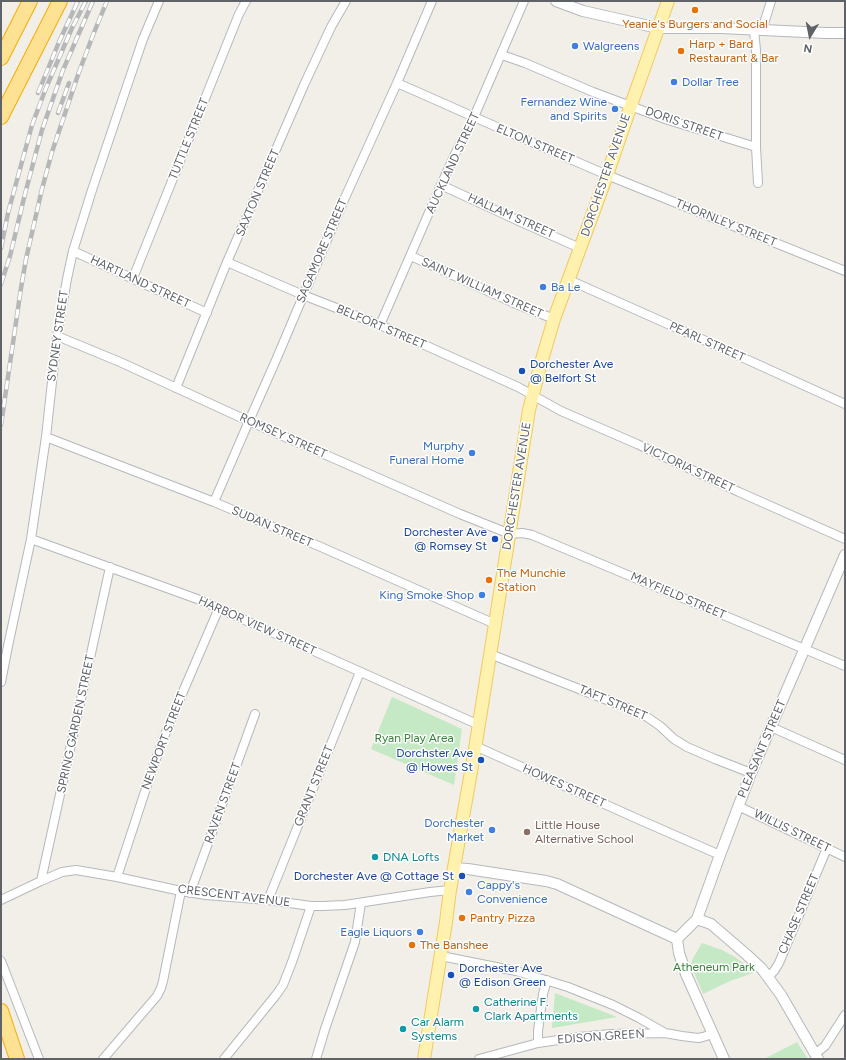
<!DOCTYPE html>
<style>
body{margin:0}
#map{position:relative;width:846px;height:1060px;overflow:hidden;background:#f1efe8;font-family:Figtree,sans-serif}
canvas{display:block}
.frame{position:absolute;inset:0;border:2px solid #5f6368;pointer-events:none}
.north{position:absolute;left:790px;top:16px;width:40px;height:40px;-webkit-text-stroke:3px #fff;paint-order:stroke;rotate:190deg;font-size:11px;font-weight:700;line-height:16px;text-align:center;color:#5f6368}
.north::after{content:'';display:block;margin:auto;width:14px;height:18px;background:#5f6368;clip-path:polygon(50% 0,100% 100%,50% 72%,0 100%)}
</style>
<div id="map">
<canvas width="846" height="1060"></canvas>
<div class="frame"></div>
<div class="north">N</div>
</div>
<script>
const ctx = document.querySelector('canvas').getContext('2d');
ctx.lineJoin = 'round';
function fillPath(path, color) {
  ctx.fillStyle = color;
  ctx.fill(path, 'evenodd');
}
function poly(rows) {
  const path = new Path2D();
  for (const r of rows) {
    path.moveTo(r[0], r[1]);
    for (let i = 2; i < r.length; i += 2) path.lineTo(r[i], r[i + 1]);
  }
  return path;
}
function strokePath(path, color, width, dash) {
  ctx.strokeStyle = color;
  ctx.lineWidth = width;
  ctx.lineCap = dash ? 'butt' : 'round';
  ctx.setLineDash(dash || []);
  ctx.stroke(path);
}
function write(font, color, halo, rows, align = 'center') {
  ctx.font = font + ' Figtree,sans-serif';
  ctx.lineWidth = 3;
  ctx.setLineDash([]);
  ctx.textBaseline = 'middle';
  ctx.strokeStyle = halo;
  ctx.fillStyle = color;
  for (const [text, x, y, turn = 0] of rows) {
    ctx.save();
    ctx.translate(x, y);
    ctx.rotate((+turn || 0) * Math.PI / 180);
    ctx.textAlign = isNaN(turn) ? turn : align;
    if (halo) ctx.strokeText(text, 0, 0);
    ctx.fillText(text, 0, 0);
    ctx.restore();
  }
}
fillPath(poly([
 [392,697,462,729,454,785,371,749],
 [702,943,722,950,735,957,747,966,753,973,730,981,703,994,691,965,692,960],
 [555,993,617,1017,552,1028],
 [797,1042,808,1059,764,1059]
]), '#c5e8c5');
const minor = poly([
 [754,30,756,50,756,147,758,183],
 [762,30,771,1],
 [502,55,525,63,593,92,668,120,756,147],
 [397,83,420,93,474,117,607,175,845,271],
 [441,185,521,222,580,248],
 [73,251,207,313],
 [411,256,514,303,554,319],
 [227,262,303,295,380,325,487,373,518,387,561,411,637,444,739,492,845,539],
 [133,278,239,14,246,1],
 [569,280,726,350,845,404],
 [380,325,441,185,457,150,474,117,524,1],
 [57,336,120,362,233,414,460,514,510,534,522,533,532,535,845,666],
 [176,388,227,262,304,85,331,27,346,1],
 [46,437,214,502,321,547,495,624],
 [214,502,249,421,276,360,343,202,397,83,432,1],
 [31,539,200,600,479,725],
 [490,654,630,709,647,717,660,726,674,739,687,747,715,759,751,773],
 [1,682,8,646,31,539,46,437,57,336,67,279,73,251,92,190,126,89,143,39,159,1],
 [771,727,845,760],
 [475,746,640,820,720,855],
 [738,806,845,857],
 [117,877,153,767,164,737,185,687,219,608],
 [41,881,110,567],
 [190,893,255,714],
 [1,900,41,881,62,872,76,870,117,877,181,891,206,895,268,900,311,906,323,906,345,905,430,892,450,890],
 [268,900,360,672],
 [441,956,516,971,568,987,613,1005,639,1018,665,1033],
 [1,961,39,1059],
 [768,977,774,971,779,963,827,848],
 [538,1043,538,1031,543,994,547,980],
 [815,1054,825,1046,845,1015],
 [103,1059,157,996,161,988,163,981,181,891],
 [224,1059,276,995,283,985,292,962,311,906],
 [316,1059,325,1029,355,942,361,903],
 [479,1059,538,1043,579,1037,611,1034,665,1033,682,1036,698,1038,703,1037,712,1034]
]);
const tertiary = poly([
 [556,1,583,11,658,28,721,28,826,33,845,33],
 [454,868,468,869,546,881,557,884,677,939],
 [697,919,711,924,747,955,762,969,781,995,818,1059],
 [677,939,697,919,720,855,751,773,845,555],
 [677,939,679,953,686,974,724,1059]
]);
const primary = poly([
 [424,1059,446,922,450,890,474,755,495,624,529,410,539,370,554,319,607,175,631,105,668,1]
]);
const motorway = poly([
 [1,58,30,1],
 [1,117,60,1],
 [1,1011,17,1059]
]);
strokePath(minor, '#b5b8bc', 10);
strokePath(tertiary, '#b5b8bc', 12);
strokePath(primary, '#f2c960', 14);
strokePath(motorway, '#f9ab00', 16);
strokePath(minor, '#fff', 8);
strokePath(tertiary, '#fff', 10);
strokePath(primary, '#fff2af', 12);
strokePath(motorway, '#fde293', 14);
const rail = poly([
 [38,93,59,42,78,1],
 [58,113,69,83],
 [1,248,8,213,32,125,46,88,72,28,86,1],
 [1,284,10,256,25,194,42,130,63,70,93,1],
 [1,425,21,288,26,259,42,189,52,152,79,72,93,35,107,1]
]);
strokePath(rail, '#b6b7b8', 4.5);
strokePath(rail, '#fff', 3, [9]);
for (const [x, y, r, color] of [
 [695,10,4,"#e8710a"],
 [575,46,4,"#3f7fe0"],
 [681,51,4,"#e8710a"],
 [674,82,4,"#3f7fe0"],
 [615,109,4,"#3f7fe0"],
 [543,287,4,"#3f7fe0"],
 [522,371,4,"#1a4fb4"],
 [472,453,4,"#3f7fe0"],
 [495,539,4,"#1a4fb4"],
 [489,580,4,"#e8710a"],
 [482,595,4,"#3f7fe0"],
 [481,760,4,"#1a4fb4"],
 [492,830,4,"#3f7fe0"],
 [527,832,4,"#8d6e63"],
 [375,857,4,"#0f9aa8"],
 [462,876,4,"#1a4fb4"],
 [469,892,4,"#3f7fe0"],
 [462,918,4,"#e8710a"],
 [420,932,4,"#3f7fe0"],
 [412,945,4,"#e8710a"],
 [451,975,4,"#1a4fb4"],
 [476,1009,4,"#0f9aa8"],
 [403,1029,4,"#0f9aa8"]
]) {
  const dot = new Path2D();
  dot.arc(x, y, r, 0, 2 * Math.PI);
  ctx.fillStyle = color;
  ctx.fill(dot);
  strokePath(dot, '#fff', 1.5);
}
write('12px', '#c56008', '#fff', [
 ["Yeanie's Burgers and Social",695,24,"center"],
 ["Harp + Bard",689,44],
 ["Restaurant & Bar",689,58],
 ["The Munchie",497,573],
 ["Station",497,587],
 ["Pantry Pizza",470,918],
 ["The Banshee",420,945]
], 'left');
write('12px', '#366cbe', '#fff', [
 ["Walgreens",583,46,"left"],
 ["Dollar Tree",682,82,"left"],
 ["Fernandez Wine",607,102],
 ["and Spirits",607,116],
 ["Ba Le",551,287,"left"],
 ["Murphy",464,446],
 ["Funeral Home",464,460],
 ["King Smoke Shop",474,595],
 ["Dorchester",484,823],
 ["Market",484,837],
 ["Cappy's",477,885,"left"],
 ["Convenience",477,899,"left"],
 ["Eagle Liquors",412,932]
], 'right');
write('12px', '#5f6368', '#fff', [
 ["DORIS STREET",684,124,19],
 ["TUTTLE STREET",189,139,-68],
 ["ELTON STREET",535,144,23],
 ["AUCKLAND STREET",453,163,-65],
 ["DORCHESTER AVENUE",606,175,-71],
 ["SAXTON STREET",258,193,-67],
 ["HALLAM STREET",511,216,24],
 ["THORNLEY STREET",726,223,22],
 ["SAGAMORE STREET",322,251,-67],
 ["HARTLAND STREET",140,282,25],
 ["SAINT WILLIAM STREET",482,288,24],
 ["BELFORT STREET",381,327,23],
 ["SYDNEY STREET",58,336,-82],
 ["PEARL STREET",707,342,24],
 ["ROMSEY STREET",283,436,24],
 ["VICTORIA STREET",688,468,25],
 ["DORCHESTER AVENUE",517,486,-81],
 ["SUDAN STREET",272,527,23],
 ["MAYFIELD STREET",678,596,23],
 ["HARBOR VIEW STREET",257,626,24],
 ["TAFT STREET",613,703,23],
 ["SPRING GARDEN STREET",76,724,-78],
 ["NEWPORT STREET",164,741,-69],
 ["PLEASANT STREET",762,749,-67],
 ["GRANT STREET",314,786,-68],
 ["HOWES STREET",564,786,24],
 ["RAVEN STREET",223,803,-70],
 ["WILLIS STREET",792,831,26],
 ["CRESCENT AVENUE",234,896,7],
 ["CHASE STREET",799,914,-67],
 ["EDISON GREEN",601,1037,-4]
]);
write('12px', '#164399', '#fff', [
 ["Dorchester Ave",530,364,"left"],
 ["@ Belfort St",530,378,"left"],
 ["Dorchester Ave",487,532],
 ["@ Romsey St",487,546],
 ["Dorchster Ave",473,753],
 ["@ Howes St",473,767],
 ["Dorchester Ave @ Cottage St",454,876],
 ["Dorchester Ave",459,968,"left"],
 ["@ Edison Green",459,982,"left"]
], 'right');
write('12px', '#348238', '#fff', [
 ["Ryan Play Area",414,738],
 ["Atheneum Park",714,967]
]);
write('12px', '#785e54', '#fff', [
 ["Little House",535,825],
 ["Alternative School",535,839]
], 'left');
write('12px', '#0d838f', '#fff', [
 ["DNA Lofts",383,857],
 ["Catherine F.",484,1002],
 ["Clark Apartments",484,1016],
 ["Car Alarm",411,1022],
 ["Systems",411,1036]
], 'left');
</script>
